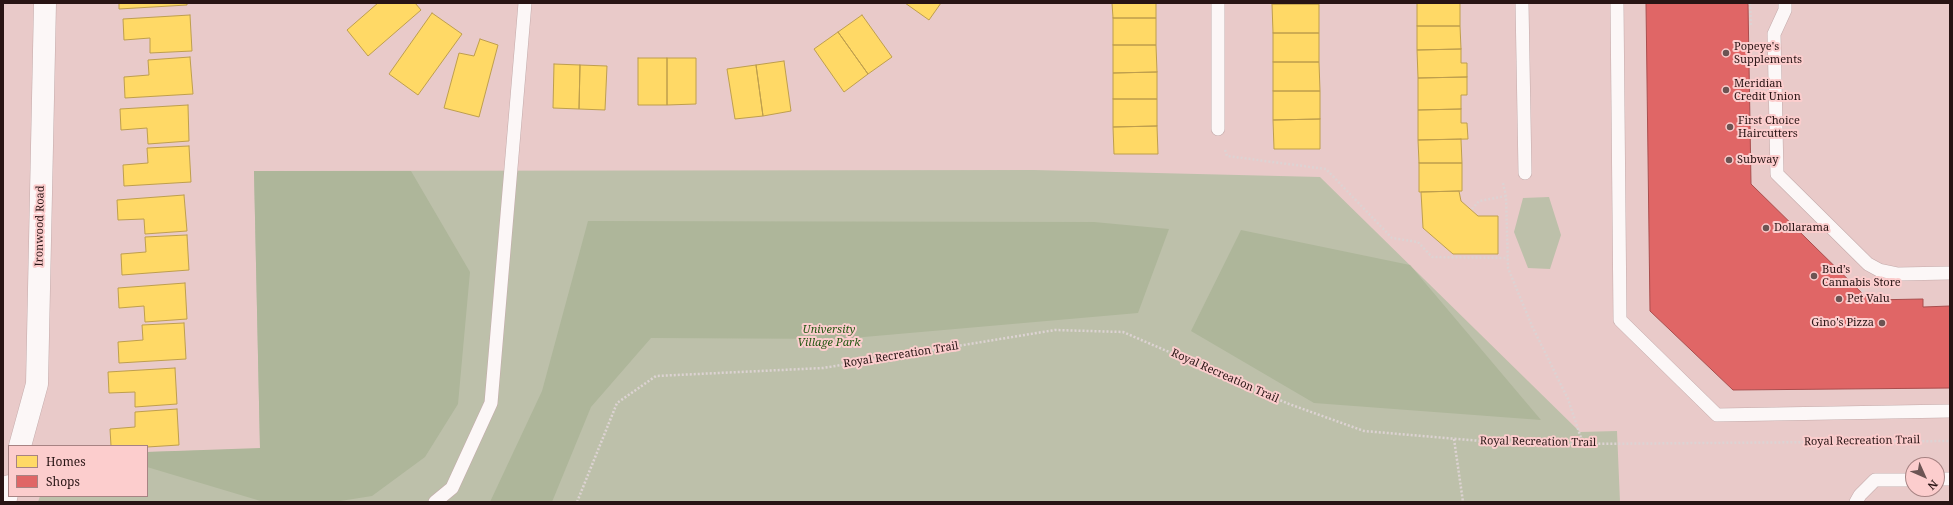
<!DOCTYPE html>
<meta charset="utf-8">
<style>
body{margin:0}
#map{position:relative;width:1953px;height:505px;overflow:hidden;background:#e9cac9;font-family:"Noto Serif",serif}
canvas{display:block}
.frame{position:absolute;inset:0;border:4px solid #281414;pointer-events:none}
.legend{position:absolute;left:8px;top:445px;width:140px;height:52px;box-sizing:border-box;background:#fccdcd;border:1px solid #a78383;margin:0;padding:5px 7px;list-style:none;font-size:12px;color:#281414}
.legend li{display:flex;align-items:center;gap:8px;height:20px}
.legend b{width:20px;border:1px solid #a78383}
.north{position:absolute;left:1905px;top:457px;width:40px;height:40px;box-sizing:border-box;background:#fccdcd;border:1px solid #a78383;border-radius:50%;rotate:135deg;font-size:11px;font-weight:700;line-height:16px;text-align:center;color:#281414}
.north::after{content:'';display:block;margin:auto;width:14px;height:18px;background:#6c5453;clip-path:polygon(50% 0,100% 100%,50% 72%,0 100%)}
</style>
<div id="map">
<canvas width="1953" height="505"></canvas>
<div class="frame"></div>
<ul class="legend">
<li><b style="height:11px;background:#ffd966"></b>Homes</li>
<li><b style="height:11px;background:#e06666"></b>Shops</li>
</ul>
<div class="north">N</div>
</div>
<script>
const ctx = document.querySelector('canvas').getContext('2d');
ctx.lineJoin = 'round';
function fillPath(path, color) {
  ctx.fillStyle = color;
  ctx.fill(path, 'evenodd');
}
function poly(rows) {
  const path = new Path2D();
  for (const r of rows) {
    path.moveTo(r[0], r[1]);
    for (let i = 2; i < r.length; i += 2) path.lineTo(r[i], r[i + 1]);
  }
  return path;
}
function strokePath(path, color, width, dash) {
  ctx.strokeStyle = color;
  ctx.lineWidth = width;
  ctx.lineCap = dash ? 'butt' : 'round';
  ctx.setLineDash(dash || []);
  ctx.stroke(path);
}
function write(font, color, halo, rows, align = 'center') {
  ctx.font = font + ' "Noto Serif",serif';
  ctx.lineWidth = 4;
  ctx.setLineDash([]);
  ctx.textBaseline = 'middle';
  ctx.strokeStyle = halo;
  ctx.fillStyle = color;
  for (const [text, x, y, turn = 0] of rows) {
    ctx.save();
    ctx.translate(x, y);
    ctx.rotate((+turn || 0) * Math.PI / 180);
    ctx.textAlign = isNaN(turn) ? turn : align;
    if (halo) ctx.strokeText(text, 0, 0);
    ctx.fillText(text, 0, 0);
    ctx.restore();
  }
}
fillPath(poly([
 [1034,170,1320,177,1580,432,1617,431,1620,502,38,502,40,496,147,496,147,452,260,449,254,171],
 [1549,197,1561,235,1550,269,1528,268,1514,232,1523,198]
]), '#bdc0aa');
fillPath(poly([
 [254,171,411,171,470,272,458,404,425,457,372,496,334,502,264,502,147,467,147,452,260,448],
 [588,221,1094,222,1169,229,1138,313,841,339,651,338,591,407,552,502,490,502,542,391],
 [1241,230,1410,265,1541,420,1314,403,1191,331]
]), '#aeb69a');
const homes = poly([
 [119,3,187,3,187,5,119,9,119,3],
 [378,3,415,3,421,10,368,56,347,30,378,3],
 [905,3,941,3,929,20,905,3],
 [1112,3,1156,3,1156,18,1113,18,1112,3],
 [1272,3,1319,3,1319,4,1272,4,1272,3],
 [1417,3,1460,3,1460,26,1417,26,1417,3],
 [1272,4,1319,4,1319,33,1273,33,1272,4],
 [432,13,462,34,418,95,389,74,432,13],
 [190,15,192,51,150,53,150,38,124,40,123,19,190,15],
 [862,15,892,57,868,74,838,32,862,15],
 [1113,18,1156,18,1156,45,1113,45,1113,18],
 [1417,26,1460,26,1461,49,1417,50,1417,26],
 [838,32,868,74,844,92,814,49,838,32],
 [1273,33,1319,33,1319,62,1273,62,1273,33],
 [480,39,498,45,479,117,444,108,459,53,474,56,480,39],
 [1113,45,1156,45,1157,72,1113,73,1113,45],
 [1461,49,1461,63,1467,63,1467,77,1418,78,1417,50,1461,49],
 [190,57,193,94,125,98,124,77,149,75,148,60,190,57],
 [638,58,667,58,667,105,638,105,638,58],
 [667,58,696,58,696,104,667,105,667,58],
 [784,61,791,111,763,116,756,65,784,61],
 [1273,62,1319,62,1320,91,1273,91,1273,62],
 [554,64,580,65,579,109,553,108,554,64],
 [580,65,607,66,605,110,579,109,580,65],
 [756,65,763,116,735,119,727,69,756,65],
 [1157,72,1157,99,1113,99,1113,73,1157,72],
 [1467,77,1467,95,1461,95,1461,109,1418,110,1418,78,1467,77],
 [1273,91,1320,91,1320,119,1273,120,1273,91],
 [1113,99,1157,99,1157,126,1113,127,1113,99],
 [188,105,189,141,148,144,147,128,121,130,120,109,188,105],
 [1461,109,1461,123,1467,123,1468,139,1418,140,1418,110,1461,109],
 [1320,119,1320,149,1274,149,1273,120,1320,119],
 [1157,126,1158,154,1114,154,1113,127,1157,126],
 [1461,139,1462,163,1419,163,1418,140,1461,139],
 [189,146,191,182,124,186,123,165,148,163,147,148,189,146],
 [1419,163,1462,163,1462,191,1419,192,1419,163],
 [1459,191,1461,201,1478,216,1498,216,1498,254,1453,254,1423,228,1421,192,1459,191],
 [184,195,187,231,145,234,144,219,118,220,117,200,184,195],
 [187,235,189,270,122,275,121,254,146,252,145,237,187,235],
 [185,283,187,319,145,322,144,306,119,308,118,288,185,283],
 [184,323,186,359,119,363,118,342,143,340,142,325,184,323],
 [175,368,177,404,135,407,135,392,109,393,108,372,175,368],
 [177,409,179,445,147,447,111,446,110,429,135,427,135,412,177,409]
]);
fillPath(homes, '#ffd966');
strokePath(homes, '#be9e4d', 1);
const shops = poly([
 [1646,3,1748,3,1751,184,1869,300,1923,299,1923,307,1950,306,1950,388,1733,390,1650,311,1646,3]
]);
fillPath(shops, '#e06666');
strokePath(shops, '#a94d4d', 1);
const lane = poly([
 [1218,3,1218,129],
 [1522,3,1525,173],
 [1617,3,1620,320,1717,415,1950,411],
 [1785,3,1785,10,1774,34,1777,174,1868,264,1879,270,1898,274,1950,273],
 [1937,479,1950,479],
 [435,502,452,488,491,403,525,3],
 [1856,502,1860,495,1875,480,1913,480]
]);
const street = poly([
 [20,446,37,384,45,3],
 [5,502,9,486]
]);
strokePath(lane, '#c3aaaa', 14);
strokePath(street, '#c3aaaa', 23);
strokePath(poly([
 [1750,3,1751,26],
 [1225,150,1227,156,1326,169,1392,238,1418,242,1432,257,1508,258],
 [1503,183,1506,196,1508,268,1532,326,1568,399,1583,444],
 [1472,209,1479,201,1506,196],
 [1862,290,1871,299,1890,298],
 [1454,439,1463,502],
 [577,502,617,403,656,376,823,368,1055,330,1123,332,1289,404,1364,431,1481,441,1583,444,1950,441]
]), '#ddd3d3', 2.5, [2, 2]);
strokePath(lane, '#fcf7f7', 13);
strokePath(street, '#fcf7f7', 22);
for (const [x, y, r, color] of [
 [1726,53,4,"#6c5453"],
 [1726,90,4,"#6c5453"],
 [1730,127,4,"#6c5453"],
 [1729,160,4,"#6c5453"],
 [1766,228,4,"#6c5453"],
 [1814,276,4,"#6c5453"],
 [1839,299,4,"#6c5453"],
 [1882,323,4,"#6c5453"]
]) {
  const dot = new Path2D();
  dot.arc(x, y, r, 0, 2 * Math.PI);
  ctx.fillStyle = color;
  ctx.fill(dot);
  strokePath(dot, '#fccdcd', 1.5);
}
write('11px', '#281414', '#fccdcd', [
 ["Popeye's",1734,47],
 ["Supplements",1734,60],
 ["Meridian",1734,84],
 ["Credit Union",1734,97],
 ["First Choice",1738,121],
 ["Haircutters",1738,134],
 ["Subway",1737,160],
 ["Dollarama",1774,228],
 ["Bud’s",1822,270],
 ["Cannabis Store",1822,283],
 ["Pet Valu",1847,299],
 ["Gino's Pizza",1874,323,"right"]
], 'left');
write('11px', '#281414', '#fccdcd', [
 ["Ironwood Road",40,226,-89],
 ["Royal Recreation Trail",901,355,-9],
 ["Royal Recreation Trail",1225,376,24],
 ["Royal Recreation Trail",1862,441,-1],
 ["Royal Recreation Trail",1538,442,1]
]);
write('italic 11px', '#235712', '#fccdcd', [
 ["University",829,330],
 ["Village Park",829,343]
]);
</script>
